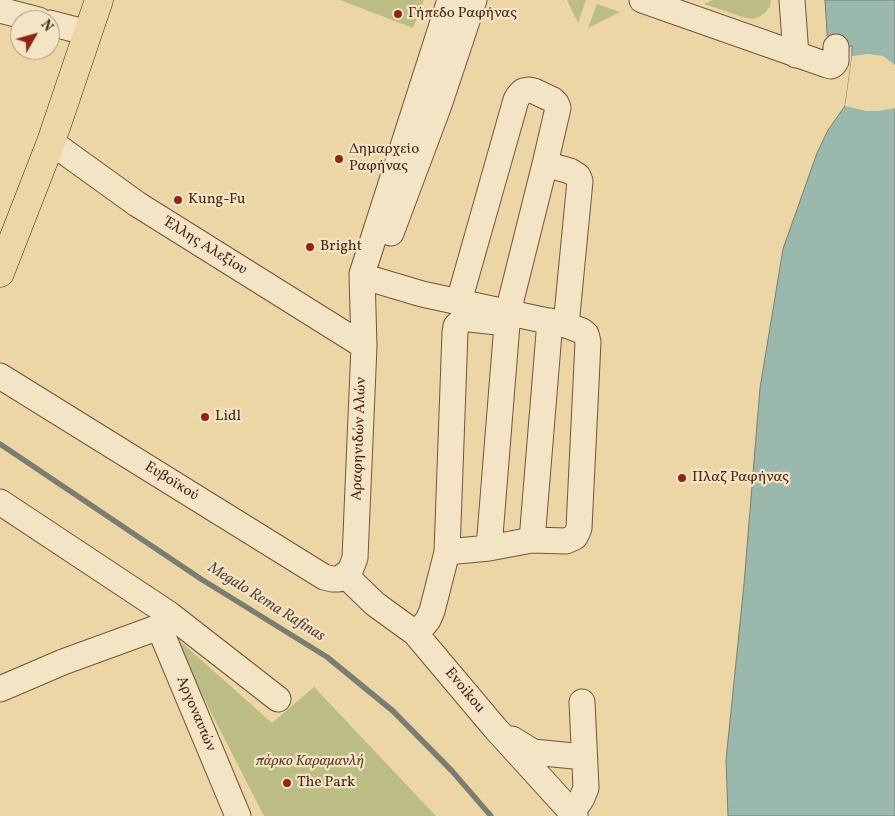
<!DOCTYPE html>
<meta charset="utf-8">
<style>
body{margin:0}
#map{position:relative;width:895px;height:816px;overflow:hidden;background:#edd6a6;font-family:Vollkorn,serif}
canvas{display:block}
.north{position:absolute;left:10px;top:10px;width:50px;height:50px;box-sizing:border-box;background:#f3e4c5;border:1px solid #b09881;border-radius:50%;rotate:52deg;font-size:14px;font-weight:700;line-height:20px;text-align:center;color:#4b271a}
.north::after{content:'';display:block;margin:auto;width:18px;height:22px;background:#8f2418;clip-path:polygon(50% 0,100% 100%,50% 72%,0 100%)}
</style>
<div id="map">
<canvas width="895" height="816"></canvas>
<div class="north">N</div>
</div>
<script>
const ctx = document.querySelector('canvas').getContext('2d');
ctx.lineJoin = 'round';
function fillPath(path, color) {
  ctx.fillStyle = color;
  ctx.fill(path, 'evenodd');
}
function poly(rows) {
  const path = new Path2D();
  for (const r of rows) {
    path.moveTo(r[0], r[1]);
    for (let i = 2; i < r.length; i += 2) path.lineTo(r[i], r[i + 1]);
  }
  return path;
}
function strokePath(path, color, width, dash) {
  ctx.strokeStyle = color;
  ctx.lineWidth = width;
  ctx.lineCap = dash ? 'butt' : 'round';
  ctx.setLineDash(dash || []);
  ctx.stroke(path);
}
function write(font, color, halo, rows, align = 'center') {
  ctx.font = font + ' Vollkorn,serif';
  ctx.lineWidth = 4.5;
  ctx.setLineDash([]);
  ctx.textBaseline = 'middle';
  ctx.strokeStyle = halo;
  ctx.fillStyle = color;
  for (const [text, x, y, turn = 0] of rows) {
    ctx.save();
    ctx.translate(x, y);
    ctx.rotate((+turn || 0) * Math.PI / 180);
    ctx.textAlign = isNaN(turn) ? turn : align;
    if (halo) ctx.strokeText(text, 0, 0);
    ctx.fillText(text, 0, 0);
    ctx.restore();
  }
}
fillPath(poly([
 [340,0,424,0,413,28],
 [567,0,586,0,578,23],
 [713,0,771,0,770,6,766,12,759,17,751,19,743,17,704,4],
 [597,4,620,12,588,28],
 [170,632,272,723,314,687,436,816,264,816]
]), '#bbbd84');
const water = poly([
 [825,0,895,0,895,816,728,816,726,760,744,584,760,388,783,249,817,153,828,130,845,106,852,56,852,46,828,48,825,0]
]);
fillPath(water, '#9ab8ac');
strokePath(water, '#7a7e72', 1);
fillPath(poly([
 [868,54,883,56,895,65,895,108,879,111,866,111,845,106,852,56]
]), '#edd6a6');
strokePath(poly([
 [0,444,201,579,327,657,393,711,452,771,491,816]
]), '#7a7e72', 5.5);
const minor = poly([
 [642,0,827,65,831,66,834,64,836,61,836,47],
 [792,0,796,55],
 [0,10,39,20],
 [50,23,88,33],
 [51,142,137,204,364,346],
 [391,233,439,105,474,0],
 [375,280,422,294,566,325,582,331,586,334,588,342,579,528,577,533,575,537,566,541,532,540,489,548,447,552,432,611,428,620,423,626,415,633],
 [459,301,516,100,519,95,523,91,529,90,534,91,553,100,556,103,558,108,545,164,570,171,578,176,580,181,566,325],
 [0,376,324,577,332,579,339,579,350,571,355,558,364,346,362,274,450,0],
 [0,502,169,614,278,699],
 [532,540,550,321],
 [489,548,508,312,545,164],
 [447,552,455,332,456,326,460,322,465,319,470,319,497,322],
 [345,575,375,604,415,633,495,728,575,816],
 [169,614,159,627,238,816],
 [0,689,63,662,159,627],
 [512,739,533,752,584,757],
 [572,813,582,798,586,788,582,702]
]);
const major = poly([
 [0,273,51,142,99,0]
]);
strokePath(minor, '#74533d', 27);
strokePath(major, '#4b271a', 29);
strokePath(minor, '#f3e4c5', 25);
strokePath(major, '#edd6a6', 28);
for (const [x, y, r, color] of [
 [398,14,5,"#8f2418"],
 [339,159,5,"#8f2418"],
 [178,200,5,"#8f2418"],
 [310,247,5,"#8f2418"],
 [205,417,5,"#8f2418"],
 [682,478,5,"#8f2418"],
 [287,783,5,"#8f2418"]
]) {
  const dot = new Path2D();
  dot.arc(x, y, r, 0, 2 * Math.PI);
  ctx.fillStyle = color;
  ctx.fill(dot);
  strokePath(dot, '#f3e4c5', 2);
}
write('15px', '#4b271a', '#f3e4c5', [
 ["Γήπεδο Ραφήνας",408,14],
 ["Δημαρχείο",349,150],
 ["Ραφήνας",349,167],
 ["Kung-Fu",188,200],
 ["Bright",320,247],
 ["Lidl",215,417],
 ["Πλαζ Ραφήνας",692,478],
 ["The Park",297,783]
], 'left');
write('15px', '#4b271a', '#f3e4c5', [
 ["Έλλης Αλεξίου",205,247,32],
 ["Αραφηνιδών Αλών",360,439,-88],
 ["Ευβοϊκού",171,482,32],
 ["Evoikou",464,691,50],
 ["Αργοναυτών",195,714,67]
]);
write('italic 15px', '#61452f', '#f3e4c5', [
 ["πάρκο Καραμανλή",310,762]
]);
write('italic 16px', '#5f4b3e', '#f3e4c5', [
 ["Megalo Rema Rafinas",266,603,32]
]);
</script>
